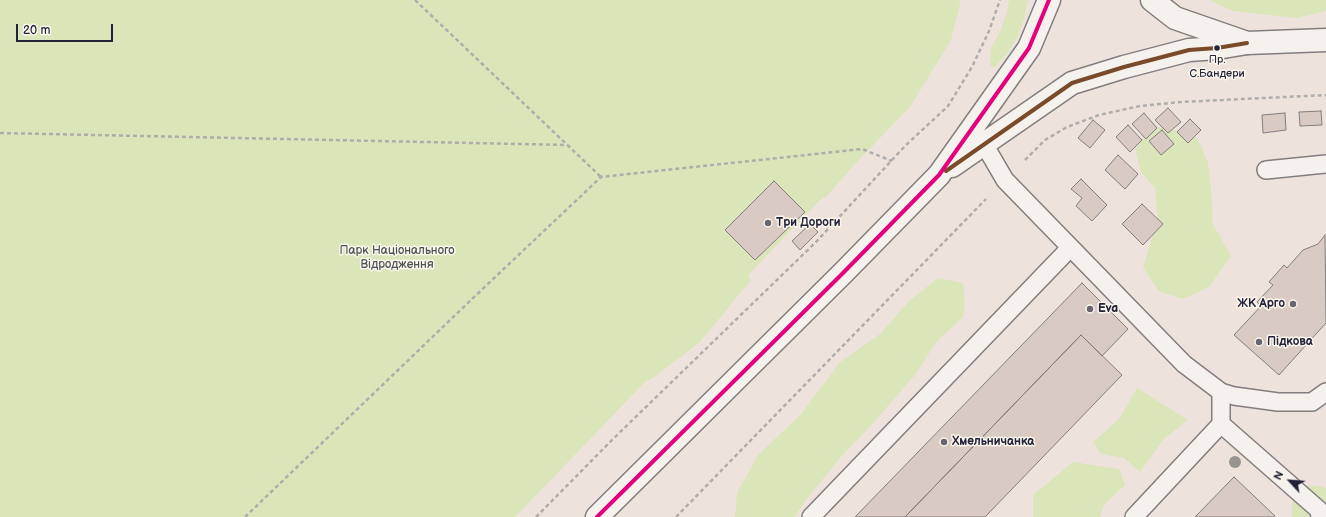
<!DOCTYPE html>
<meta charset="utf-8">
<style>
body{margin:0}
#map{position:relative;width:1326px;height:517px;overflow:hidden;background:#eee3dc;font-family:"Balsamiq Sans",sans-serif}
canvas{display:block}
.north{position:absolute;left:1270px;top:461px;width:40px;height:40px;-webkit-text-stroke:3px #fbf7ec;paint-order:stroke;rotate:296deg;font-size:11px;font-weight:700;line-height:16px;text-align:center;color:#22223b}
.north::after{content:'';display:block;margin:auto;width:14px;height:18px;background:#22223b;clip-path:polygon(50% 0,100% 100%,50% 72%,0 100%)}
.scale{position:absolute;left:16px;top:24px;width:97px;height:18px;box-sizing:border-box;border:2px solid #22223b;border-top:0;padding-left:5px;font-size:12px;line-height:14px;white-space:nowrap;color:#22223b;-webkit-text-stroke:3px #fbf7ec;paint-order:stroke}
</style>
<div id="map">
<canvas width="1326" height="517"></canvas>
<div class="north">N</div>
<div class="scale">20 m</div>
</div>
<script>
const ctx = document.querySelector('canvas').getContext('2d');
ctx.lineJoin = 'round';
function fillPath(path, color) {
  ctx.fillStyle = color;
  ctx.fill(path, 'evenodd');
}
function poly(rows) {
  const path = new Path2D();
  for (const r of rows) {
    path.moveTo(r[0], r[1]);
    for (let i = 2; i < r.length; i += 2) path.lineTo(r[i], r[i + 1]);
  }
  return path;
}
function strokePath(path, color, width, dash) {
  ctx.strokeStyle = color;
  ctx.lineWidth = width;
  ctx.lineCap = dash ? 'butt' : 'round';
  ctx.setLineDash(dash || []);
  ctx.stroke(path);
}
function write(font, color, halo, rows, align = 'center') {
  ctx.font = font + ' "Balsamiq Sans",sans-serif';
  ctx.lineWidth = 3;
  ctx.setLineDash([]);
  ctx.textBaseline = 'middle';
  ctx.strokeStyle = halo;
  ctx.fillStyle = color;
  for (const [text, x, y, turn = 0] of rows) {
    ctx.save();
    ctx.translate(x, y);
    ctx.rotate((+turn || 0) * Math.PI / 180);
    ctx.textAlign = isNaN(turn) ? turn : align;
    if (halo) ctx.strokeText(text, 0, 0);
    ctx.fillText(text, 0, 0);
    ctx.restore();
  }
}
fillPath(poly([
 [0,0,961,0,951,40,910,107,855,164,826,197,823,197,748,275,751,280,699,343,653,378,646,381,515,517,0,517],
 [1009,0,1028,0,1024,19,1017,38,1006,55,994,68,990,65,991,48,999,34,1007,13],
 [1209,0,1326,0,1326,11,1297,18,1233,11],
 [1151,126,1176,130,1197,138,1208,162,1211,189,1213,224,1231,256,1209,287,1183,299,1158,291,1143,267,1158,218,1155,188,1141,172,1135,149],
 [938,278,963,283,965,304,963,317,937,341,915,375,866,431,840,458,810,495,794,517,735,517,737,493,758,455,801,414,840,362,880,334,909,301],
 [1137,388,1188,420,1164,439,1140,472,1124,458,1101,454,1093,442,1119,419],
 [1073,462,1119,469,1125,485,1104,505,1100,517,1033,517,1033,495],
 [1293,486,1319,486,1326,488,1326,517,1292,517]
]), '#dae5b9');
const building = poly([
 [1168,108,1181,122,1168,133,1155,120,1168,108],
 [1321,111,1322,125,1300,126,1299,112,1321,111],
 [1144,113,1157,128,1146,139,1132,124,1144,113],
 [1285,113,1286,130,1263,133,1262,115,1285,113],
 [1190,119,1201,130,1188,143,1177,132,1190,119],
 [1093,120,1105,130,1090,148,1078,138,1093,120],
 [1128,125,1142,140,1130,152,1116,137,1128,125],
 [1162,130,1174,144,1161,155,1149,141,1162,130],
 [1118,155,1138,174,1125,189,1105,170,1118,155],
 [1081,179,1107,205,1092,221,1076,206,1082,198,1071,189,1081,179],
 [774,181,805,212,755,260,725,230,774,181],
 [1142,204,1163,224,1143,245,1122,224,1142,204],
 [810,224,818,232,800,250,792,241,810,224],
 [1325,235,1326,323,1279,375,1234,335,1261,306,1257,302,1273,285,1269,282,1284,265,1287,268,1303,250,1318,244,1325,235],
 [1082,283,1128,329,1102,356,1081,335,905,517,855,517,1082,283],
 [1081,335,1122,375,985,517,905,517,1081,335],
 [1234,477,1275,516,1274,517,1195,517,1234,477]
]);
fillPath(building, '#d9cac4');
strokePath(building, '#827d7f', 1);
const service = poly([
 [984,144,1005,180,1184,364,1221,392,1234,396,1278,402,1312,402,1326,392],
 [1266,170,1326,164],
 [1221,424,1319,510,1320,517],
 [811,517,1070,248],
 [1134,517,1221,424,1221,392]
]);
const primary = poly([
 [952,166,1072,83,1124,67,1189,50,1217,48,1247,43],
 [597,517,844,272,939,175,1029,48,1049,0]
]);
const trunk = poly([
 [1152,0,1175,18,1247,43,1326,40]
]);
strokePath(service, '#827d7f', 20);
strokePath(primary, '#827d7f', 25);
strokePath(trunk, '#827d7f', 25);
strokePath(poly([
 [415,0,601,177],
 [0,133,567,145],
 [1025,160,1045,140,1067,127,1099,115,1140,106,1181,102,1326,95],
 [245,517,473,298,601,177,862,149,892,161],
 [536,517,614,438,816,242,905,146,948,106,972,67,989,31,1000,0],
 [676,517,986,199]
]), '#afadac', 2.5, [4, 3]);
strokePath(service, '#f5f2ee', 17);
strokePath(primary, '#f5f2ee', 22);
strokePath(trunk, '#f5f2ee', 22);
strokePath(poly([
 [946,171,1072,83,1124,67,1189,50,1217,48,1247,43]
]), '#7a4b2a', 4);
strokePath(poly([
 [597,517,844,272,939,175,1029,48,1049,0]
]), '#e5007d', 4);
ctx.fillStyle = '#959491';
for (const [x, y] of [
 [1235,462]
]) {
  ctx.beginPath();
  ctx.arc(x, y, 6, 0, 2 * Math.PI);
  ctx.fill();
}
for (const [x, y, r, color] of [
 [1217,48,3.5,"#22223b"],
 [768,223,4,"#696673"],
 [1293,304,4,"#696673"],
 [1090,309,4,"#696673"],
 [1259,342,4,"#696673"],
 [944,442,4,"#696673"]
]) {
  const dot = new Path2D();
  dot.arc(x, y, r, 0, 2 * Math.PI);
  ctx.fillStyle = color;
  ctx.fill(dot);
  strokePath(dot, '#fbf7ec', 1.5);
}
write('11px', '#22223b', '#fbf7ec', [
 ["Пр.",1217,60],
 ["С.Бандери",1217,74]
]);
write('bold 12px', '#22223b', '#fbf7ec', [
 ["Три Дороги",776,223],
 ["ЖК Арго",1285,304,"right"],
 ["Eva",1098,309],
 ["Підкова",1267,342],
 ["Хмельничанка",952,442]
], 'left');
write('12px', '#4c5354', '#fbf7ec', [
 ["Парк Національного",397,251],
 ["Відродження",397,265]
]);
</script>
